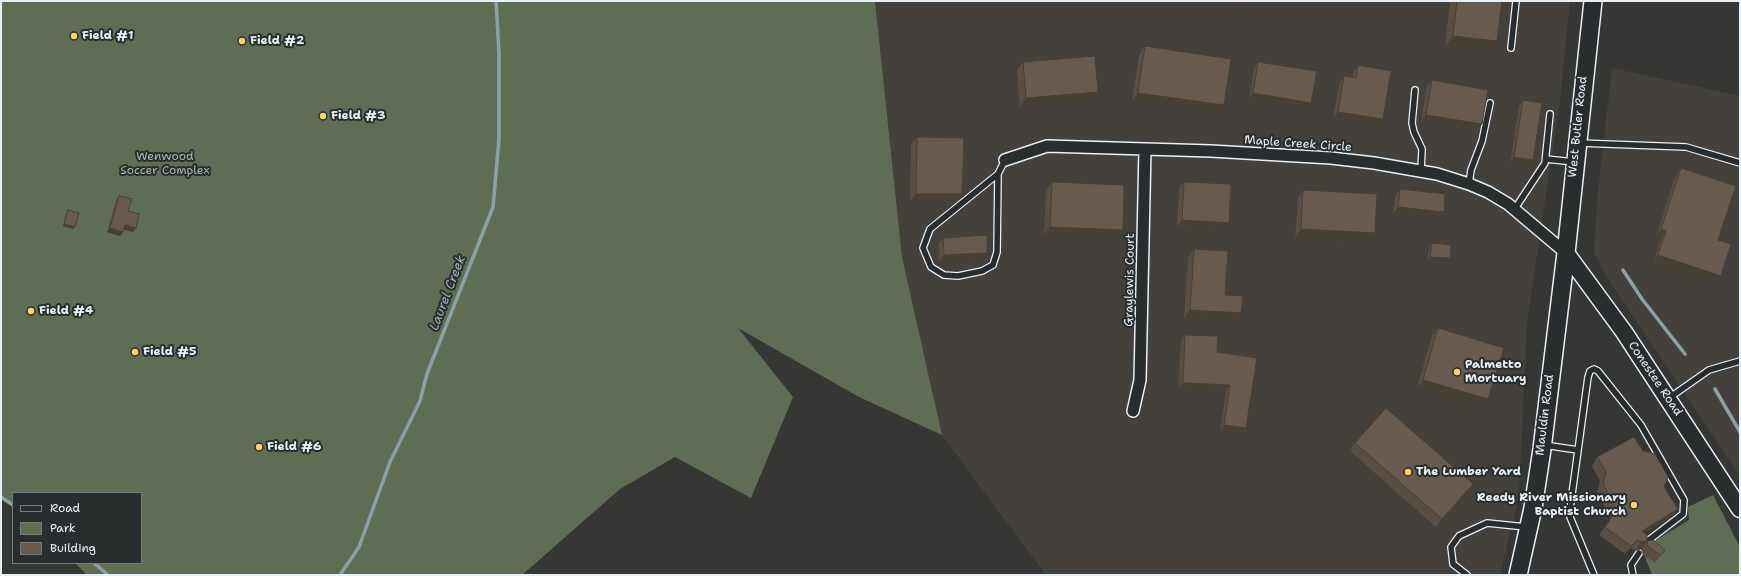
<!DOCTYPE html>
<style>
body{margin:0}
#map{position:relative;width:1741px;height:576px;overflow:hidden;background:#363634;font-family:"Shantell Sans",sans-serif}
canvas{display:block}
.frame{position:absolute;inset:0;border:2px solid #e8f1f8;pointer-events:none}
.legend{position:absolute;left:12px;top:492px;width:130px;height:72px;box-sizing:border-box;background:#2a2d2e;border:1px solid #767b7f;margin:0;padding:5px 7px;list-style:none;font-size:12px;color:#e8f1f8}
.legend li{display:flex;align-items:center;gap:8px;height:20px}
.legend b{width:20px;border:1px solid #767b7f}
</style>
<div id="map">
<canvas width="1741" height="576"></canvas>
<div class="frame"></div>
<ul class="legend">
<li><b style="height:5px;background:#2a2d2e"></b>Road</li>
<li><b style="height:11px;background:#606d55"></b>Park</li>
<li><b style="height:11px;background:#665b4e"></b>Building</li>
</ul>
</div>
<script>
const ctx = document.querySelector('canvas').getContext('2d');
ctx.lineJoin = 'round';
function fillPath(path, color) {
  ctx.fillStyle = color;
  ctx.fill(path, 'evenodd');
}
function poly(rows) {
  const path = new Path2D();
  for (const r of rows) {
    path.moveTo(r[0], r[1]);
    for (let i = 2; i < r.length; i += 2) path.lineTo(r[i], r[i + 1]);
  }
  return path;
}
function strokePath(path, color, width, dash) {
  ctx.strokeStyle = color;
  ctx.lineWidth = width;
  ctx.lineCap = dash ? 'butt' : 'round';
  ctx.setLineDash(dash || []);
  ctx.stroke(path);
}
function write(font, color, halo, rows, align = 'center') {
  ctx.font = font + ' "Shantell Sans",sans-serif';
  ctx.lineWidth = 4;
  ctx.setLineDash([]);
  ctx.textBaseline = 'middle';
  ctx.strokeStyle = halo;
  ctx.fillStyle = color;
  for (const [text, x, y, turn = 0] of rows) {
    ctx.save();
    ctx.translate(x, y);
    ctx.rotate((+turn || 0) * Math.PI / 180);
    ctx.textAlign = isNaN(turn) ? turn : align;
    if (halo) ctx.strokeText(text, 0, 0);
    ctx.fillText(text, 0, 0);
    ctx.restore();
  }
}
fillPath(poly([
 [875,1,1570,1,1560,100,1527,323,1519,496,1500,575,1046,575,942,435,902,257],
 [1612,68,1740,96,1740,476,1611,284,1594,253,1597,200]
]), '#44413c');
fillPath(poly([
 [1,1,875,1,902,257,942,435,859,397,738,328,793,397,751,498,675,457,620,489,522,575,87,575,75,563,141,563,141,493,13,493,13,508,1,498],
 [1713,495,1740,547,1740,575,1652,575,1645,557,1653,542,1689,520,1688,507]
]), '#606d55');
strokePath(poly([
 [1623,270,1642,299,1685,354],
 [1715,389,1740,432],
 [1,497,13,505],
 [94,563,108,575],
 [340,575,359,547,390,462,420,401,427,374,493,207,499,139,499,53,496,1]
]), '#8ca1a7', 3.5);
const lane = poly([
 [1511,48,1516,1],
 [1415,90,1412,123,1414,132,1422,149,1421,171],
 [1579,143,1686,147,1740,163],
 [1546,159,1574,162],
 [998,174,997,252,993,265,982,271,958,276,944,275,931,267,923,248,930,229,998,174,1005,160],
 [1469,184,1471,170,1482,141,1490,103],
 [1514,210,1545,163,1550,114],
 [1669,398,1709,370,1740,361],
 [1544,445,1578,450],
 [1467,575,1453,564,1451,547,1459,536,1487,523,1526,527],
 [1594,575,1570,517,1570,509,1588,377,1590,371,1594,369,1598,371,1641,425,1684,500,1683,514,1649,540,1645,546],
 [1633,575,1631,565,1639,553]
]);
const street = poly([
 [1005,160,1047,146,1211,151,1331,158,1374,163,1437,174,1469,184,1488,192,1508,204,1566,253],
 [1133,411,1140,380,1145,149]
]);
const secondary = poly([
 [1566,253,1624,332,1740,509]
]);
const primary = poly([
 [1518,575,1533,508,1542,449,1566,253,1593,1]
]);
strokePath(lane, '#e8f1f8', 8);
strokePath(street, '#e8f1f8', 14);
strokePath(secondary, '#e8f1f8', 19);
strokePath(primary, '#e8f1f8', 20);
strokePath(lane, '#2a2d2e', 5.5);
strokePath(street, '#2a2d2e', 11);
strokePath(secondary, '#2a2d2e', 16);
strokePath(primary, '#2a2d2e', 17);
fillPath(poly([
 [1450,1,1502,1,1489,52,1445,47],
 [1145,46,1218,113,1132,101,1139,55],
 [1023,62,1098,92,1092,101,1020,107,1017,70],
 [1258,62,1307,109,1249,100,1254,68],
 [1358,65,1378,126,1333,118,1340,82,1344,76,1352,78,1354,71],
 [1432,80,1482,124,1477,131,1421,121,1427,86],
 [1523,100,1533,160,1528,166,1510,163,1519,106],
 [917,137,962,194,956,202,910,202,911,145],
 [1681,168,1718,240,1721,276,1715,284,1653,264,1661,239,1656,237,1675,177],
 [1052,182,1123,230,1117,238,1044,235,1046,190],
 [1184,182,1224,229,1177,227,1179,188],
 [1400,189,1439,218,1393,214,1395,196],
 [1303,190,1375,233,1369,242,1295,238,1298,198],
 [119,196,128,211,133,232,123,229,120,236,107,232,116,200],
 [68,210,75,227,73,229,63,226,66,213],
 [943,238,983,259,939,261,938,244],
 [1432,243,1450,258,1447,263,1427,261,1429,247],
 [1194,249,1225,295,1241,313,1235,322,1184,318,1188,257],
 [1438,328,1482,408,1417,388,1432,336],
 [1185,335,1217,352,1246,428,1242,435,1220,432,1226,391,1178,389,1181,341],
 [1355,443,1473,484,1467,493,1436,527,1350,451],
 [1597,457,1664,487,1678,509,1672,517,1645,533,1647,541,1665,550,1655,563,1643,555,1641,549,1635,551,1631,548,1625,554,1599,535,1611,518,1597,493,1600,481,1592,466]
]), '#584e43');
fillPath(poly([
 [1232,1,1247,1,1246,3],
 [1453,36,1497,41,1489,52,1445,47],
 [1098,92,1092,101,1020,107,1026,98],
 [1138,93,1224,105,1218,113,1132,101],
 [1253,93,1311,103,1307,109,1249,100],
 [1338,112,1383,119,1378,126,1333,118],
 [1426,115,1482,124,1477,131,1421,121],
 [1514,157,1533,160,1528,166,1510,163],
 [916,194,962,194,956,202,910,202],
 [1398,207,1444,212,1439,218,1393,214],
 [1182,220,1229,223,1224,229,1177,227],
 [64,224,75,227,73,229,63,226],
 [125,225,136,228,133,232,122,229],
 [1050,227,1123,230,1117,238,1044,235],
 [110,228,123,232,120,236,107,232],
 [1301,229,1375,233,1369,242,1295,238],
 [1661,229,1666,231,1661,239,1656,237],
 [987,253,983,259,939,261,944,255],
 [1658,255,1721,276,1715,284,1653,264],
 [1430,257,1450,258,1447,263,1427,261],
 [1190,310,1241,313,1235,322,1184,318],
 [1423,380,1488,399,1482,408,1417,388],
 [1183,383,1230,385,1226,391,1178,389],
 [1224,425,1246,428,1242,435,1220,432],
 [1473,484,1467,493,1436,527,1442,519],
 [1678,509,1672,517,1636,539,1642,531],
 [1637,540,1631,548,1625,554,1631,546],
 [1647,541,1641,549,1635,551,1641,542]
]), '#474037');
const building = poly([
 [1457,1,1502,1,1497,41,1453,36,1457,1],
 [1145,46,1231,59,1224,105,1138,93,1145,46],
 [1095,56,1098,92,1026,98,1023,62,1095,56],
 [1258,62,1317,71,1311,103,1253,93,1258,62],
 [1358,65,1391,71,1383,119,1338,112,1344,76,1356,78,1358,65],
 [1432,80,1488,90,1482,124,1426,115,1432,80],
 [1523,100,1542,103,1533,160,1514,157,1523,100],
 [917,137,964,138,962,194,916,194,917,137],
 [1681,168,1736,186,1718,240,1731,244,1721,276,1658,255,1666,231,1661,229,1681,168],
 [1052,182,1124,185,1123,230,1050,227,1052,182],
 [1184,182,1231,184,1229,223,1182,220,1184,182],
 [1400,189,1445,194,1444,212,1398,207,1400,189],
 [1303,190,1377,194,1375,233,1301,229,1303,190],
 [119,196,132,199,128,211,139,214,136,228,125,225,123,232,110,228,119,196],
 [68,210,79,213,75,227,64,224,68,210],
 [987,235,987,253,944,255,943,238,987,235],
 [1432,243,1451,245,1450,258,1430,257,1432,243],
 [1194,249,1228,251,1225,295,1243,296,1241,313,1190,310,1194,249],
 [1438,328,1504,348,1488,399,1423,380,1438,328],
 [1185,335,1218,336,1217,352,1257,358,1246,428,1224,425,1230,385,1183,383,1185,335],
 [1386,408,1473,484,1442,519,1355,443,1386,408],
 [1634,437,1643,451,1655,454,1668,477,1664,487,1678,509,1642,531,1647,535,1647,541,1653,540,1665,550,1661,555,1648,547,1647,541,1641,542,1637,540,1631,546,1605,527,1617,510,1603,484,1606,472,1597,457,1634,437]
]);
fillPath(building, '#665b4e');
strokePath(building, '#474037', 1);
for (const [x, y, r, color] of [
 [74,36,4,"#ffd166"],
 [242,41,4,"#ffd166"],
 [323,116,4,"#ffd166"],
 [31,311,4,"#ffd166"],
 [135,352,4,"#ffd166"],
 [1457,372,4,"#ffd166"],
 [259,447,4,"#ffd166"],
 [1408,472,4,"#ffd166"],
 [1634,505,4,"#ffd166"]
]) {
  const dot = new Path2D();
  dot.arc(x, y, r, 0, 2 * Math.PI);
  ctx.fillStyle = color;
  ctx.fill(dot);
  strokePath(dot, '#2a2d2e', 1.5);
}
write('bold 12px', '#e8f1f8', '#2a2d2e', [
 ["Field #1",82,36],
 ["Field #2",250,41],
 ["Field #3",331,116],
 ["Field #4",39,311],
 ["Field #5",143,352],
 ["Palmetto",1465,365],
 ["Mortuary",1465,379],
 ["Field #6",267,447],
 ["The Lumber Yard",1416,472],
 ["Reedy River Missionary",1626,498,"right"],
 ["Baptist Church",1626,512,"right"]
], 'left');
write('12px', '#e8f1f8', '#2a2d2e', [
 ["West Butler Road",1578,127,-84],
 ["Maple Creek Circle",1298,144,4],
 ["Graylewis Court",1130,280,-89],
 ["Conestee Road",1655,379,56],
 ["Mauldin Road",1545,415,-83]
]);
write('12px', '#abb6af', '#2a2d2e', [
 ["Wenwood",165,157],
 ["Soccer Complex",165,171]
]);
write('italic 13px', '#a3b5bb', '#2a2d2e', [
 ["Laurel Creek",448,293,-69]
]);
</script>
